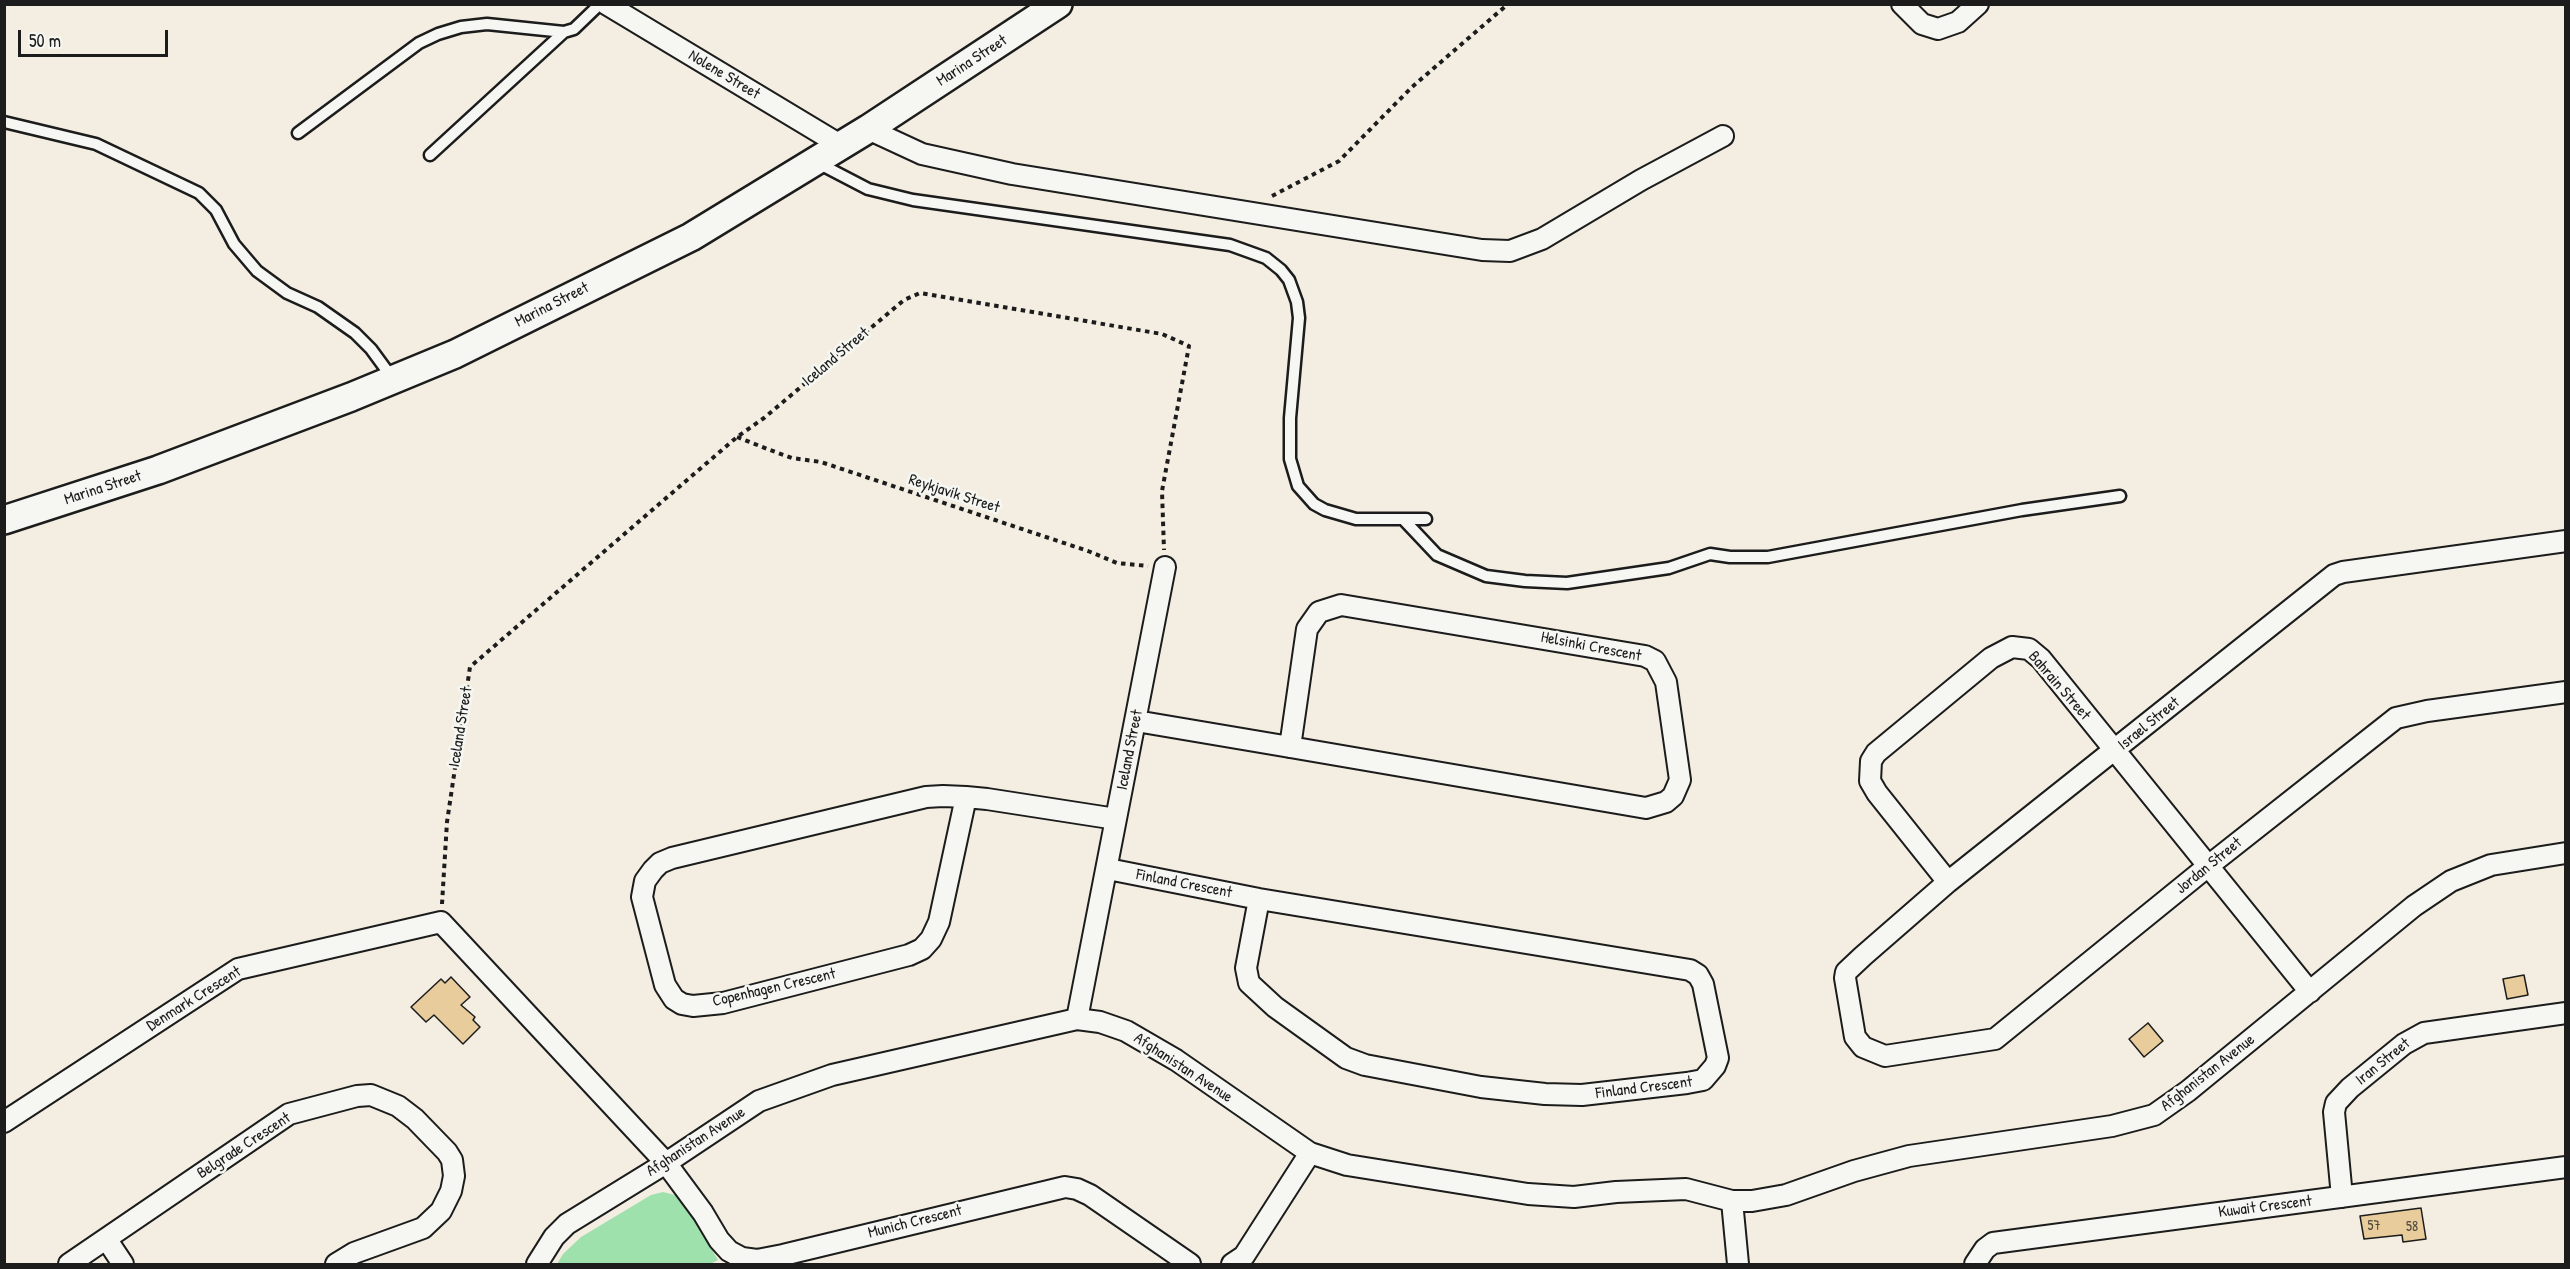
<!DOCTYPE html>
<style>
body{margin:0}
#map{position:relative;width:2570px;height:1269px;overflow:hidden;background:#f3eee1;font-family:"Patrick Hand",sans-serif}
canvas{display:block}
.frame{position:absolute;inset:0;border:6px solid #1c1c1c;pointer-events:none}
.scale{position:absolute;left:18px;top:30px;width:150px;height:27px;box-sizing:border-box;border:3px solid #1c1c1c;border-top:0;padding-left:8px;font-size:18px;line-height:21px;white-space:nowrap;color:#1c1c1c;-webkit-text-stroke:4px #f6f6f2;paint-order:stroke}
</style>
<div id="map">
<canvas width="2570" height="1269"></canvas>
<div class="frame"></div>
<div class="scale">50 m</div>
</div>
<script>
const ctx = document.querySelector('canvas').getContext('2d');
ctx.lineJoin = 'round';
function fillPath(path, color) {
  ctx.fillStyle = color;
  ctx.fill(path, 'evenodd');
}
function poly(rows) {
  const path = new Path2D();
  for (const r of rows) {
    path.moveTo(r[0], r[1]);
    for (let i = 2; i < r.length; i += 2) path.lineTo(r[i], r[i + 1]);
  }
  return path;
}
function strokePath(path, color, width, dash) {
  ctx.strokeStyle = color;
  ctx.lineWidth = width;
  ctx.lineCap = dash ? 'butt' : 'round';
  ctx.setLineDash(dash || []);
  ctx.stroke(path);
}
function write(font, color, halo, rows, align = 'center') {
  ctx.font = font + ' "Patrick Hand",sans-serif';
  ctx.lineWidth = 5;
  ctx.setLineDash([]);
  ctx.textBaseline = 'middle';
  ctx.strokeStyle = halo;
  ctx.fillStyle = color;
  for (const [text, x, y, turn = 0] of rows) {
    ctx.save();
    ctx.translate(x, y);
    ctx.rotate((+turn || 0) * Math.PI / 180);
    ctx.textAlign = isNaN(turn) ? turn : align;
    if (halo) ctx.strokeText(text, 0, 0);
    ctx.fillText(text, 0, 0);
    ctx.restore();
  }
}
fillPath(poly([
 [663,1192,675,1195,686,1205,718,1260,710,1264,557,1264,563,1254,581,1237,651,1195]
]), '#9fe1ac');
const building = poly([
 [2524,975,2528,995,2507,999,2503,979,2524,975],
 [451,977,470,997,461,1005,475,1017,473,1020,480,1027,463,1044,434,1015,426,1022,411,1007,441,979,445,983,451,977],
 [2148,1023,2163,1041,2144,1057,2129,1039,2148,1023],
 [2421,1208,2426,1239,2403,1242,2402,1235,2364,1239,2360,1216,2421,1208]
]);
fillPath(building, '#e8cc9c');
strokePath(building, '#1c1c1c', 1.5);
const lane = poly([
 [4,122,96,144,199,193,216,210,234,244,257,271,287,293,318,307,355,333,371,349,393,379],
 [298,133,419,43,438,34,461,27,487,24,564,32,574,29,600,4],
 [430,155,564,32],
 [818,163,868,189,913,200,1230,245,1266,258,1281,270,1289,280,1297,302,1299,318,1290,418,1290,459,1298,486,1314,504,1325,510,1356,519,1426,519],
 [1403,519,1437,555,1486,576,1525,581,1567,583,1669,568,1710,554,1730,557,1768,557,2022,510,2120,496]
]);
const street = poly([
 [606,4,842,146],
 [1902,4,1922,24,1938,29,1958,22,1978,4],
 [868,129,922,154,1012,174,1482,250,1510,251,1542,239,1641,180,1723,136],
 [2566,541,2343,572,2334,575,1948,882,1863,956,1846,972,1845,978,1855,1037,1863,1047,1885,1056,1995,1039,2207,867,2396,718,2427,711,2566,692],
 [1136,721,1290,747,1646,808,1666,802,1673,796,1680,780,1666,682,1655,661,1645,656,1341,605,1319,612,1307,629,1290,747],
 [966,797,939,922,931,939,922,949,909,955,723,1003,693,1006,682,1004,674,999,665,985,642,897,645,881,653,870,660,863,672,858,926,797,943,796,966,797,987,799,1116,819],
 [1108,869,1259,899,1690,970,1698,975,1703,984,1718,1058,1715,1066,1703,1080,1687,1083,1582,1095,1545,1094,1481,1087,1365,1065,1346,1058,1275,1007,1249,983,1246,968,1259,899],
 [1948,882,1877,793,1870,781,1871,761,1876,753,1991,658,2012,647,2029,649,2041,659,2310,992],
 [1077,1019,1165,567],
 [4,1122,238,969,441,922,666,1163,703,1213,719,1240,729,1251,742,1258,757,1260,783,1255,1065,1187,1077,1189,1090,1195,1190,1264],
 [2342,1197,2334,1112,2336,1103,2350,1088,2404,1044,2424,1033,2566,1013],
 [1732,1201,1752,1201,1786,1195,1854,1171,1909,1156,2112,1126,2154,1115,2188,1091,2414,906,2451,881,2491,865,2566,853],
 [107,1240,123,1264],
 [69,1264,289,1114,357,1096,371,1095,398,1106,415,1119,447,1152,452,1160,454,1176,451,1191,441,1211,423,1228,354,1253,336,1264],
 [537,1264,554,1237,567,1224,666,1163,759,1101,832,1075,1077,1019,1100,1022,1126,1031,1176,1060,1310,1153,1347,1165,1528,1194,1574,1197,1616,1192,1686,1189,1732,1201,1738,1264],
 [1232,1264,1244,1256,1310,1153],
 [1975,1264,1985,1249,1993,1243,2566,1167]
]);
const secondary = poly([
 [4,520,158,470,351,397,455,354,691,237,868,129,1058,4]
]);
strokePath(lane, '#1c1c1c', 15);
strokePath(street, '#1c1c1c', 24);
strokePath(secondary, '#1c1c1c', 32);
strokePath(poly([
 [1272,196,1339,161,1412,87,1508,4],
 [737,437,770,450,792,458,821,462,1088,551,1117,563,1148,566],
 [442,904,447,822,470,667,737,437,764,418,904,300,920,293,1162,334,1189,346,1162,491,1164,550]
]), '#1c1c1c', 4, [4.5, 4.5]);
strokePath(lane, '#f6f6f2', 10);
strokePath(street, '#f6f6f2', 20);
strokePath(secondary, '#f6f6f2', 27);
write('14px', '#4f483c', null, [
 ["57",2374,1226],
 ["58",2412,1227]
]);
write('16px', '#1c1c1c', '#f6f6f2', [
 ["Marina Street",972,61,-33],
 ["Nolene Street",724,75,31],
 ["Marina Street",552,305,-27],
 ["Iceland Street",836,357,-40],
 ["Marina Street",103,488,-18],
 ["Reykjavik Street",954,494,18],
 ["Helsinki Crescent",1591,647,11],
 ["Bahrain Street",2059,686,49],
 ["Israel Street",2149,724,-39],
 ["Iceland Street",461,727,-81],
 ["Iceland Street",1130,750,-79],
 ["Jordan Street",2209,866,-39],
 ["Finland Crescent",1184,884,11],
 ["Copenhagen Crescent",774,988,-13],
 ["Denmark Crescent",194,999,-32],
 ["Iran Street",2383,1062,-39],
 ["Afghanistan Avenue",1183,1068,33],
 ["Afghanistan Avenue",2208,1073,-38],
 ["Finland Crescent",1644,1088,-7],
 ["Afghanistan Avenue",696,1142,-33],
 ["Belgrade Crescent",244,1146,-33],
 ["Kuwait Crescent",2265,1207,-7],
 ["Munich Crescent",915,1222,-14]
]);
</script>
